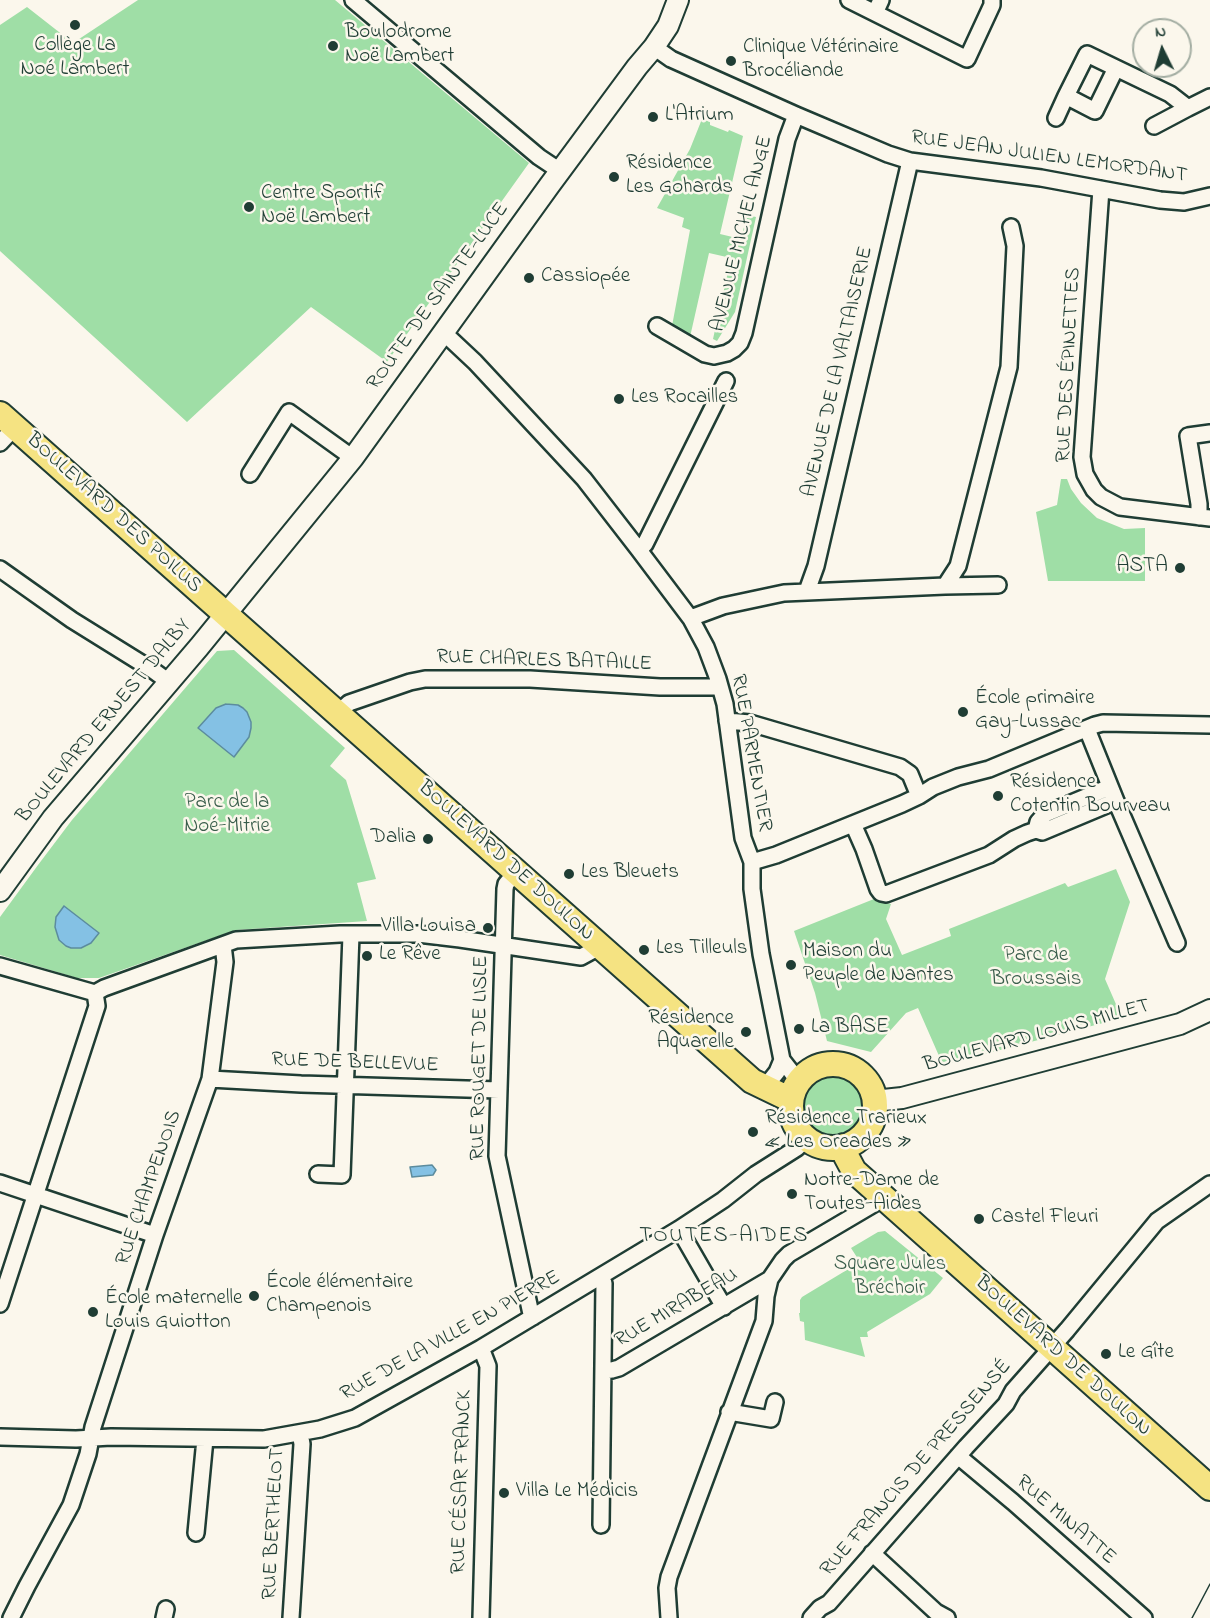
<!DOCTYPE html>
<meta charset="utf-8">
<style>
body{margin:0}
#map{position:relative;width:1210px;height:1618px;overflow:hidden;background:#fbf7ec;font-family:"Indie Flower",sans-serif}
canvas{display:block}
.north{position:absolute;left:1132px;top:18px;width:60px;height:60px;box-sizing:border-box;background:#fbf7ec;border:2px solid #a3ada2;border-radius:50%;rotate:355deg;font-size:16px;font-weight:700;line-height:24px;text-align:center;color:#1f3d34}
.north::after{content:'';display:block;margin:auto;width:21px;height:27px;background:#1f3d34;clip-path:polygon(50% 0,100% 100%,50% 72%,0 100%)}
</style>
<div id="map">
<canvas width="1210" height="1618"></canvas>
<div class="north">N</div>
</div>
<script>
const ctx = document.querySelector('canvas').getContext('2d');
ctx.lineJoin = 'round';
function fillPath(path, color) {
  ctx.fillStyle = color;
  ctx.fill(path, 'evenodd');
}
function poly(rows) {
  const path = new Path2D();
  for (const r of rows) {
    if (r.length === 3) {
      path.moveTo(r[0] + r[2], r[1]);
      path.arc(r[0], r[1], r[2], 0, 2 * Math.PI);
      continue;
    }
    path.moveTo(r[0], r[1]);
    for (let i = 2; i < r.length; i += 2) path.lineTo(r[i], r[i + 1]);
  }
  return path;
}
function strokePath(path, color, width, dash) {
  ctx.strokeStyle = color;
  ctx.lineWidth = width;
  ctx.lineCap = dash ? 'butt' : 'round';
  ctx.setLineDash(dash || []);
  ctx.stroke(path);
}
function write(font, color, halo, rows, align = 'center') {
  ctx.font = font + ' "Indie Flower",sans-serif';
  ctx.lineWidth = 5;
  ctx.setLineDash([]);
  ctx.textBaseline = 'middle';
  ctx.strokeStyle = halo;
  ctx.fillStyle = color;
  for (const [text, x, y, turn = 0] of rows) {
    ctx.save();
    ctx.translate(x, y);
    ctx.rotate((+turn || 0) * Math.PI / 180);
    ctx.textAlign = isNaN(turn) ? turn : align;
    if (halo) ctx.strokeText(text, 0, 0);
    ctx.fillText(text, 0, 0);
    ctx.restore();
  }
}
fillPath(poly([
 [138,0,335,0,529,163,387,362,311,307,187,422,0,251,0,25,27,7,73,43],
 [702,119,710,122,710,125,728,132,729,130,743,136,720,234,741,239,747,215,756,217,735,312,717,341,713,339,731,258,709,253,690,337,675,329,672,326,690,230,682,227,684,218,657,208,690,149],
 [1061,479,1067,479,1071,489,1081,503,1097,518,1124,529,1145,528,1145,581,1048,581,1036,512,1057,505],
 [234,650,345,748,330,766,346,780,376,879,357,883,367,921,236,930,99,978,77,978,0,955,0,917,38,865,72,820,217,651],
 [1116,869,1130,902,1105,979,1122,1018,943,1065,918,1008,906,1013,871,1052,827,1041,815,993,794,931,874,899,891,904,886,919,902,955,951,936,949,929,1065,883,1068,887],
 [833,1106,31],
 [885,1231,943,1278,930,1294,867,1332,868,1337,860,1337,865,1357,805,1340,804,1322,800,1321,799,1313,800,1313,800,1300,802,1297,860,1262,851,1248,878,1232]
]), '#9fdea6');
const water = poly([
 [226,704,238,705,243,708,247,712,251,722,251,728,249,737,234,757,198,728,216,708,226,704],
 [64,906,99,933,91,943,81,948,71,948,66,946,59,940,55,927,56,917,64,906],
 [432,1165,436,1170,433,1175,412,1177,410,1167,432,1165]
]);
fillPath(water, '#84c1e4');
strokePath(water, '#5c8c9e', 1.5);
const minor = poly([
 [353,0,539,157,560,171],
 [849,0,875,13],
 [881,0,875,13,967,59,992,5,992,0],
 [654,47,671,59,796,115,888,154,910,161,1041,178,1160,200,1184,202,1210,196],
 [1116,68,1095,111,1066,96,1087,54,1116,68,1170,94,1188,108,1210,97],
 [1056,118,1066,96],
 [1154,126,1188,108],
 [1101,189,1082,457,1085,474,1094,490,1101,497,1120,507,1210,518],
 [657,326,705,354,714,356,727,353,734,349,740,343,744,333,787,139,796,115],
 [443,332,475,362,584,479,639,550,691,619,706,647,718,679,725,704,743,838,752,862,752,889,761,954,782,1060,793,1074,801,1079],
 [0,443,15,427],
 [250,474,289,412,353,458],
 [1199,517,1199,504,1188,436,1210,433],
 [639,550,645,544,726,381],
 [0,569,72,620,154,671,169,682],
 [945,586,998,585],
 [807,591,816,566,910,161],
 [691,619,696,616,723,606,784,593,945,586,958,566,1009,367,1015,246,1011,227],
 [338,713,349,703,410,682,425,679,530,679,660,687,720,687],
 [727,721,750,723,900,767,910,774,919,796],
 [1087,729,1116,801,1177,943],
 [853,824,864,849,878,889,881,893,886,894,989,855,1014,839,1027,833,1036,830,1042,832,1116,801],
 [1036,830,1038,822,1045,814,1110,787],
 [752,862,776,855,902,804,919,796,933,787,958,777,989,769,1095,725,1103,723,1210,725],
 [516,872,506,884,505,889,497,1156,531,1314,533,1317],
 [0,966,95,993,104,988,236,940,340,934,418,934,460,939,581,957,592,951,598,944],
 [210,1079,301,1084,499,1090],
 [765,1087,777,1072,782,1060],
 [318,1174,342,1175,351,935],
 [0,1183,155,1235],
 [679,1229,724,1307],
 [0,1304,97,1006,95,993],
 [603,1371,612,1370,619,1368,770,1279],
 [729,1412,771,1419,775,1402],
 [0,1437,76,1439,111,1437,264,1439,320,1429,355,1418,481,1348,679,1229,723,1200,756,1174,797,1148,806,1139],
 [958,1456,1013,1502,1144,1618],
 [601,1525,604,1283],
 [196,1533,205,1439],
 [872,1553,936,1612,947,1618],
 [11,1618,27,1586,71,1505,88,1454,93,1427,155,1235,210,1079,225,962,223,945],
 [164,1618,166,1609],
 [291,1618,302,1444,300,1433],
 [481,1618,488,1366,481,1348],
 [669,1618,667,1588,669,1577,764,1321,766,1296,770,1279,783,1260,789,1254,884,1198],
 [811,1618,820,1608,829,1603,966,1447,1006,1404,1013,1391,1067,1330,1157,1221,1210,1184]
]);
const tertiary = poly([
 [0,891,53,818,199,647,353,458,549,186,637,67,654,47,668,26,678,0],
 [874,1101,902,1098,1180,1024,1210,1010]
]);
const primary = poly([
 [0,414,752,1081,783,1096,791,1098],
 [833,1106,42],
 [844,1146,846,1156,854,1171,1210,1488]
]);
strokePath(minor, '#1f3d34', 20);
strokePath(tertiary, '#1f3d34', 24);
strokePath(primary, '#1f3d34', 28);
strokePath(minor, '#fbf7ec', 15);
strokePath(tertiary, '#fbf7ec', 20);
strokePath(primary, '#f5e382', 24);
strokePath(poly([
 [1192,1618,1210,1584]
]), '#1f3d34', 1.5);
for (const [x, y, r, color] of [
 [75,25,6,"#1f3d34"],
 [333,46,6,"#1f3d34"],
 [731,61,6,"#1f3d34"],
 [653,117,6,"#1f3d34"],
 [614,177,6,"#1f3d34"],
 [249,207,6,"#1f3d34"],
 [529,278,6,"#1f3d34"],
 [619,399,6,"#1f3d34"],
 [1180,568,6,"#1f3d34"],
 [963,712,6,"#1f3d34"],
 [998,796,6,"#1f3d34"],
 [428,839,6,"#1f3d34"],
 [569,874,6,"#1f3d34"],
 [488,928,6,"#1f3d34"],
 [644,950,6,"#1f3d34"],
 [367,956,6,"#1f3d34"],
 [791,965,6,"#1f3d34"],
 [799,1029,6,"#1f3d34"],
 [746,1032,6,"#1f3d34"],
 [753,1132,6,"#1f3d34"],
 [792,1194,6,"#1f3d34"],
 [979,1219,6,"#1f3d34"],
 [254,1296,6,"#1f3d34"],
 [93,1312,6,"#1f3d34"],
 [1106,1354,6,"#1f3d34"],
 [504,1493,6,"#1f3d34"]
]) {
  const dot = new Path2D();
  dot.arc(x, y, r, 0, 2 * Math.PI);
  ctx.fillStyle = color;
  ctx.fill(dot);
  strokePath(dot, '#fbf7ec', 2);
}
write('21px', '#1f3d34', '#fbf7ec', [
 ["Boulodrome",345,34],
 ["Noë Lambert",345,58],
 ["Collège La",75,47,"center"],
 ["Noé Lambert",75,71,"center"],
 ["Clinique Vétérinaire",743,49],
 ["Brocéliande",743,73],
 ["L'Atrium",665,117],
 ["Résidence",626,165],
 ["Les Gohards",626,189],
 ["Centre Sportif",261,195],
 ["Noë Lambert",261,219],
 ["Cassiopée",541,278],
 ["Les Rocailles",631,399],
 ["ASTA",1168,568,"right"],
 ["École primaire",975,700],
 ["Gay-Lussac",975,724],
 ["Résidence",1010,784],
 ["Cotentin Bourveau",1010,808],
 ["Dalia",416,839,"right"],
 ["Les Bleuets",581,874],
 ["Villa Louisa",476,928,"right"],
 ["Les Tilleuls",656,950],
 ["Maison du",803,953],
 ["Peuple de Nantes",803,977],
 ["Le Rêve",379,956],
 ["Résidence",734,1020,"right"],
 ["Aquarelle",734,1044,"right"],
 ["La BASE",811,1029],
 ["Résidence Trarieux",765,1120],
 ["« Les Oreades »",765,1144],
 ["Notre-Dame de",804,1182],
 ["Toutes-Aides",804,1206],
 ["Castel Fleuri",991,1219],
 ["École élémentaire",266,1284],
 ["Champenois",266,1308],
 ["École maternelle",105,1300],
 ["Louis Guiotton",105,1324],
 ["Le Gîte",1118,1354],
 ["Villa Le Médicis",516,1493]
], 'left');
write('21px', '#1f3d34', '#fbf7ec', [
 ["RUE JEAN JULIEN LEMORDANT",1049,158,8],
 ["AVENUE MICHEL ANGE",743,234,-76],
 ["ROUTE DE SAINTE-LUCE",439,297,-54],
 ["RUE DES ÉPINETTES",1070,365,-87],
 ["AVENUE DE LA VALTAISERIE",839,372,-77],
 ["BOULEVARD DES POILUS",113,514,42],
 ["RUE CHARLES BATAILLE",544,662,2],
 ["BOULEVARD ERNEST DALBY",105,722,-50],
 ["RUE PARMENTIER",750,753,80],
 ["BOULEVARD DE DOULON",505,862,42],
 ["BOULEVARD LOUIS MILLET",1037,1037,-15],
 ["RUE ROUGET DE LISLE",481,1058,-89],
 ["RUE DE BELLEVUE",355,1064,2],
 ["RUE CHAMPENOIS",150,1188,-71],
 ["RUE MIRABEAU",677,1309,-30],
 ["RUE DE LA VILLE EN PIERRE",451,1337,-29],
 ["BOULEVARD DE DOULON",1062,1357,42],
 ["RUE FRANCIS DE PRESSENSÉ",917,1469,-49],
 ["RUE CÉSAR FRANCK",463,1482,-88],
 ["RUE MINATTE",1065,1521,41],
 ["RUE BERTHELOT",275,1524,-87]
]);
write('21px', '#395d4b', '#fbf7ec', [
 ["Parc de la",227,804],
 ["Noé-Mitrie",227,828],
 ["Parc de",1036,957],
 ["Broussais",1036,981],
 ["Square Jules",890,1266],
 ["Bréchoir",890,1290]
]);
ctx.letterSpacing = '1.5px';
write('22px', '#1f3d34', '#fbf7ec', [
 ["TOUTES-AIDES",724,1237]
]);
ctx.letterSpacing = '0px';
</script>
